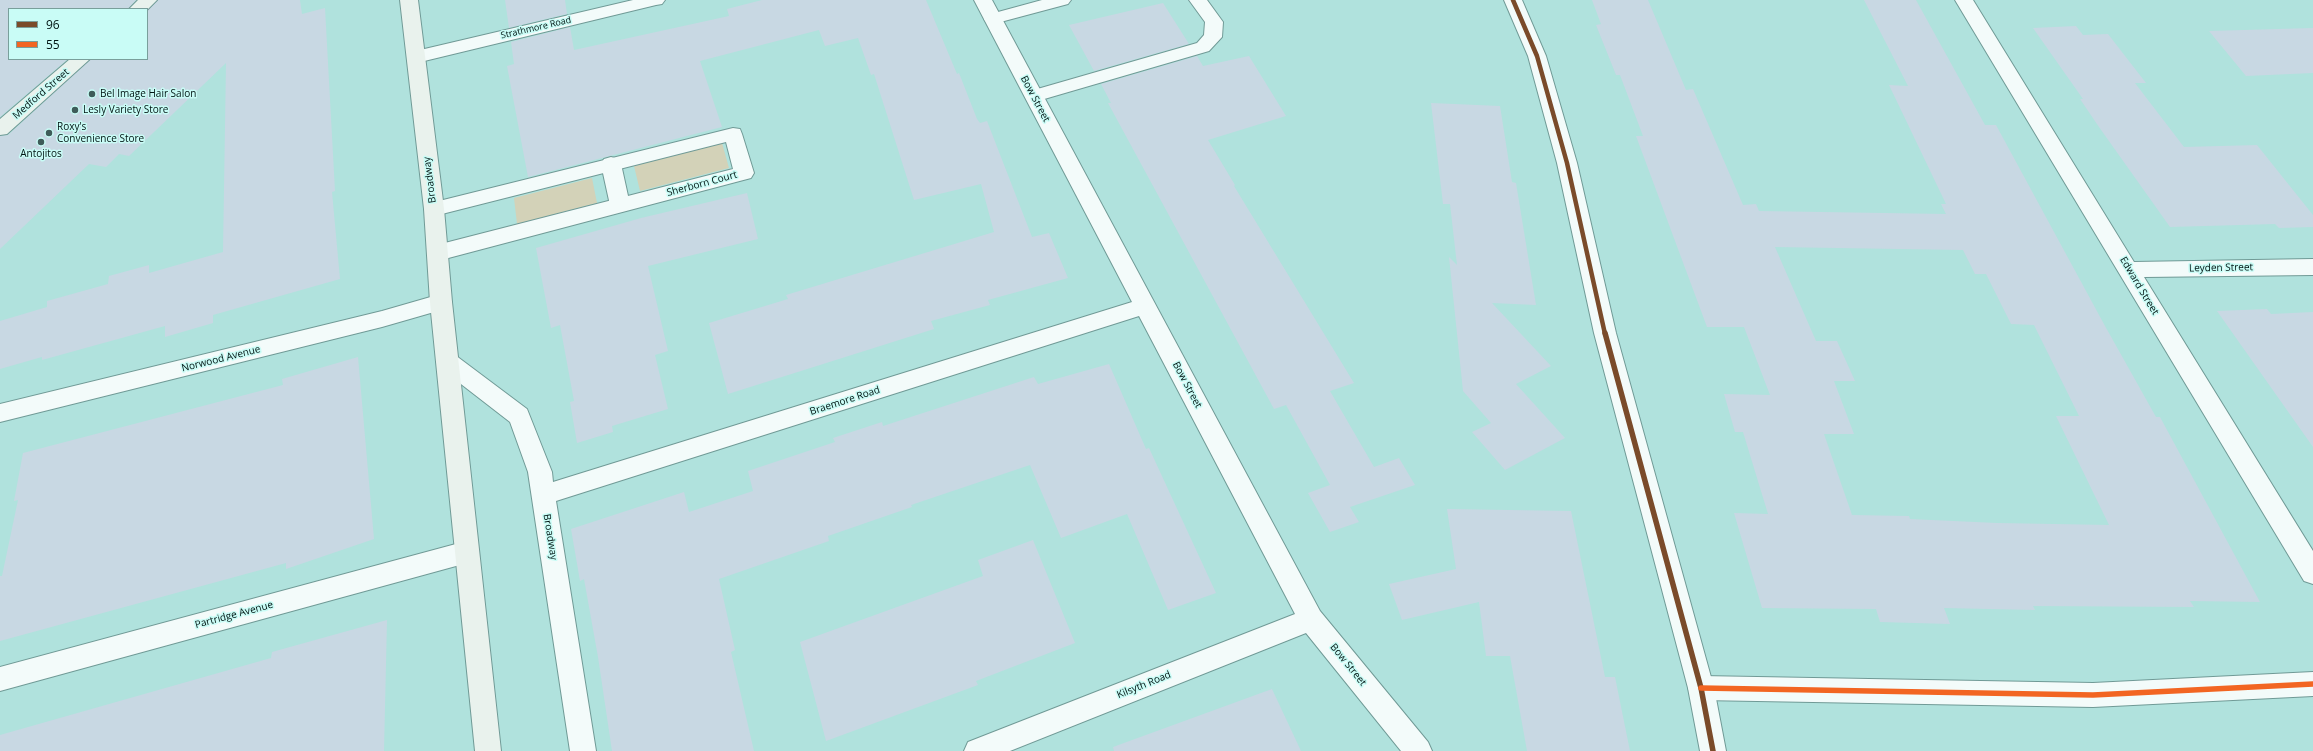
<!DOCTYPE html>
<style>
body{margin:0}
#map{position:relative;width:2313px;height:751px;overflow:hidden;background:#b0e2dd;font-family:"Open Sans",sans-serif}
canvas{display:block}
.legend{position:absolute;left:8px;top:8px;width:140px;height:52px;box-sizing:border-box;background:#c9fcf6;border:1px solid #799f9b;margin:0;padding:5px 7px;list-style:none;font-size:12px;color:#001412}
.legend li{display:flex;align-items:center;gap:8px;height:20px}
.legend b{width:20px;border:1px solid #799f9b}
</style>
<div id="map">
<canvas width="2313" height="751"></canvas>
<ul class="legend">
<li><b style="height:5px;background:#7a4b2a"></b>96</li>
<li><b style="height:5px;background:#f26522"></b>55</li>
</ul>
</div>
<script>
const ctx = document.querySelector('canvas').getContext('2d');
ctx.lineJoin = 'round';
function fillPath(path, color) {
  ctx.fillStyle = color;
  ctx.fill(path, 'evenodd');
}
function poly(rows) {
  const path = new Path2D();
  for (const r of rows) {
    path.moveTo(r[0], r[1]);
    for (let i = 2; i < r.length; i += 2) path.lineTo(r[i], r[i + 1]);
  }
  return path;
}
function strokePath(path, color, width, dash) {
  ctx.strokeStyle = color;
  ctx.lineWidth = width;
  ctx.lineCap = dash ? 'butt' : 'round';
  ctx.setLineDash(dash || []);
  ctx.stroke(path);
}
function write(font, color, halo, rows, align = 'center') {
  ctx.font = font + ' "Open Sans",sans-serif';
  ctx.lineWidth = 3;
  ctx.setLineDash([]);
  ctx.textBaseline = 'middle';
  ctx.strokeStyle = halo;
  ctx.fillStyle = color;
  for (const [text, x, y, turn = 0] of rows) {
    ctx.save();
    ctx.translate(x, y);
    ctx.rotate((+turn || 0) * Math.PI / 180);
    ctx.textAlign = isNaN(turn) ? turn : align;
    if (halo) ctx.strokeText(text, 0, 0);
    ctx.fillText(text, 0, 0);
    ctx.restore();
  }
}
fillPath(poly([
 [722,143,729,168,640,191,634,166],
 [592,178,597,203,517,224,514,198]
]), '#d3d2b8');
fillPath(poly([
 [0,0,136,0,128,9,9,9,9,59,68,59,0,117],
 [158,0,300,0,302,14,325,8,335,191,332,192,340,279,213,315,213,323,165,337,165,326,42,360,42,357,0,369,0,321,47,307,47,301,108,284,109,276,149,265,149,273,223,252,226,63,129,156,119,154,106,167,89,164,0,249,0,136,8,135,91,59,147,59,147,11],
 [505,0,565,0,567,14,509,28],
 [762,0,926,0,957,74,959,73,977,119,980,123,987,121,1032,237,1049,233,1068,278,988,300,990,305,931,321,934,329,728,394,709,323,788,299,786,295,994,232,981,184,914,200,874,74,871,75,858,38,825,46,819,30,700,61,722,127,528,177,507,66,514,64,511,42,570,27,574,50,729,16,727,9],
 [1592,0,1648,0,1686,90,1693,89,1743,205,1756,204,1759,211,1946,214,1941,204,1946,204,1889,85,1908,86,1864,0,1916,0,1985,125,1996,125,2105,326,2156,417,2160,417,2260,602,2190,601,2194,607,2033,606,2035,610,1944,608,1950,624,1880,622,1876,609,1762,608,1734,513,1768,514,1743,432,1735,432,1724,394,1770,395,1744,327,1707,327,1636,136,1643,136,1620,75,1616,75,1596,25,1601,24],
 [1775,247,1963,250,1975,274,1986,274,2011,324,2034,325,2079,416,2056,416,2109,525,1997,523,1910,519,1909,516,1852,515,1824,434,1854,434,1834,381,1855,381,1837,341,1816,341],
 [1163,3,1189,44,1094,71,1069,25],
 [2076,26,2083,35,2108,34,2146,83,2135,83,2184,147,2257,145,2313,215,2313,227,2279,228,2275,224,2170,227,2099,127,2080,99,2083,99,2033,28],
 [2313,28,2313,73,2246,76,2209,31],
 [1197,56,1203,66,1249,56,1286,116,1208,140,1235,185,1234,186,1354,383,1330,391,1374,467,1399,458,1415,485,1350,507,1359,522,1330,532,1308,493,1330,485,1286,405,1274,409,1108,103,1111,103,1101,84],
 [1431,103,1500,106,1512,182,1516,183,1536,305,1492,303,1551,366,1516,384,1565,438,1505,470,1472,432,1491,423,1463,391,1449,257,1457,265,1450,204,1443,204],
 [747,193,758,239,648,266,668,351,655,355,668,409,612,426,613,432,577,443,570,402,574,401,560,325,551,328,536,248,641,218],
 [2267,309,2271,314,2313,312,2313,447,2217,311],
 [358,357,374,539,286,569,286,563,0,641,0,576,2,576,18,500,14,501,23,453,283,385,282,379],
 [1109,364,1146,449,1149,448,1216,593,1168,610,1127,514,1061,538,1030,465,911,505,912,507,828,536,829,541,719,579,735,650,731,652,754,751,612,751,598,657,584,579,580,581,571,529,684,492,689,512,753,491,748,471,835,442,833,438,882,422,883,426,1034,377,1038,384],
 [1447,509,1571,511,1605,677,1615,677,1630,751,1527,751,1510,656,1486,656,1479,602,1402,620,1389,584,1456,569],
 [1033,540,1075,643,976,681,978,685,826,741,800,642,983,576,978,560],
 [387,620,384,751,0,751,0,735,271,658,272,652],
 [1272,689,1301,751,1114,751,1113,747]
]), '#c8d8e3');
const service = poly([
 [1042,0,1071,0,1068,4,993,24,987,23,984,19,987,15,1042,0],
 [1189,0,1207,0,1223,22,1222,37,1209,51,1034,102,1027,100,1025,96,1027,92,1197,43,1204,35,1205,22,1189,0],
 [611,157,618,159,621,164,630,205,627,210,620,212,613,210,610,205,601,164,604,159,611,157]
]);
const minor = poly([
 [633,0,665,0,662,4,656,5,416,63,410,61,407,57,410,53,416,51,633,0],
 [974,0,992,0,1320,611,1428,742,1432,751,1401,751,1306,633,1010,751,964,751,968,742,1295,614,1139,316,556,501,596,751,570,751,528,472,510,422,439,367,436,361,439,355,447,352,455,355,527,409,552,472,553,482,1132,302,974,0],
 [1955,0,1973,0,2134,262,2313,259,2313,275,2144,277,2313,551,2313,584,2304,581,1955,0],
 [733,128,740,129,742,134,754,173,751,178,437,261,430,258,427,253,430,248,437,245,733,169,726,142,434,216,427,214,424,209,427,204,733,128],
 [441,294,448,296,452,302,448,308,382,327,0,422,0,404,382,311,441,294],
 [467,541,476,544,479,552,476,560,467,563,0,691,0,667,467,541],
 [2313,672,2313,696,2093,707,1701,700,1692,697,1688,688,1692,679,1701,676,2093,683,2313,672]
]);
const tertiary = poly([
 [1504,0,1522,0,1546,56,1577,163,1616,333,1714,688,1726,751,1700,751,1688,688,1594,333,1557,163,1528,56,1504,0]
]);
const secondary = poly([
 [138,0,157,0,147,10,129,9,138,0],
 [400,0,418,0,444,209,452,302,501,751,475,751,430,302,424,209,400,0],
 [70,59,90,59,7,134,0,135,0,119,70,59]
]);
strokePath(service, '#709a96', 2);
strokePath(minor, '#709a96', 2);
strokePath(tertiary, '#709a96', 2);
strokePath(secondary, '#709a96', 2);
fillPath(service, '#f3fbfa');
fillPath(minor, '#f3fbfa');
fillPath(tertiary, '#f3fbfa');
fillPath(secondary, '#e9f2ed');
strokePath(poly([
 [1513,0,1537,56,1567,163,1605,334]
]), '#7a4b2a', 4.5);
strokePath(poly([
 [1605,333,1701,688,1713,751]
]), '#7a4b2a', 5.5);
strokePath(poly([
 [1701,688,2093,695,2313,684]
]), '#f26522', 5.5);
for (const [x, y, r, color] of [
 [92,94,4,"#3e5c59"],
 [75,110,4,"#3e5c59"],
 [49,133,4,"#3e5c59"],
 [41,142,4,"#3e5c59"]
]) {
  const dot = new Path2D();
  dot.arc(x, y, r, 0, 2 * Math.PI);
  ctx.fillStyle = color;
  ctx.fill(dot);
  strokePath(dot, '#c9fcf6', 1.5);
}
write('9px', '#001412', '#c9fcf6', [
 ["Strathmore Road",536,28,-13]
]);
write('10px', '#001412', '#c9fcf6', [
 ["Medford Street",41,94,-41],
 ["Bow Street",1035,99,62],
 ["Broadway",430,180,-97],
 ["Sherborn Court",702,184,-15],
 ["Leyden Street",2221,268,-1],
 ["Edward Street",2139,286,59],
 ["Norwood Avenue",221,359,-14],
 ["Bow Street",1187,385,62],
 ["Braemore Road",845,401,-18],
 ["Broadway",550,537,81],
 ["Partridge Avenue",234,615,-15],
 ["Bow Street",1348,665,51],
 ["Kilsyth Road",1144,685,-22]
]);
write('10px', '#001412', '#c9fcf6', [
 ["Bel Image Hair Salon",100,94],
 ["Lesly Variety Store",83,110],
 ["Roxy's",57,127],
 ["Convenience Store",57,139],
 ["Antojitos",41,154,"center"]
], 'left');
</script>
